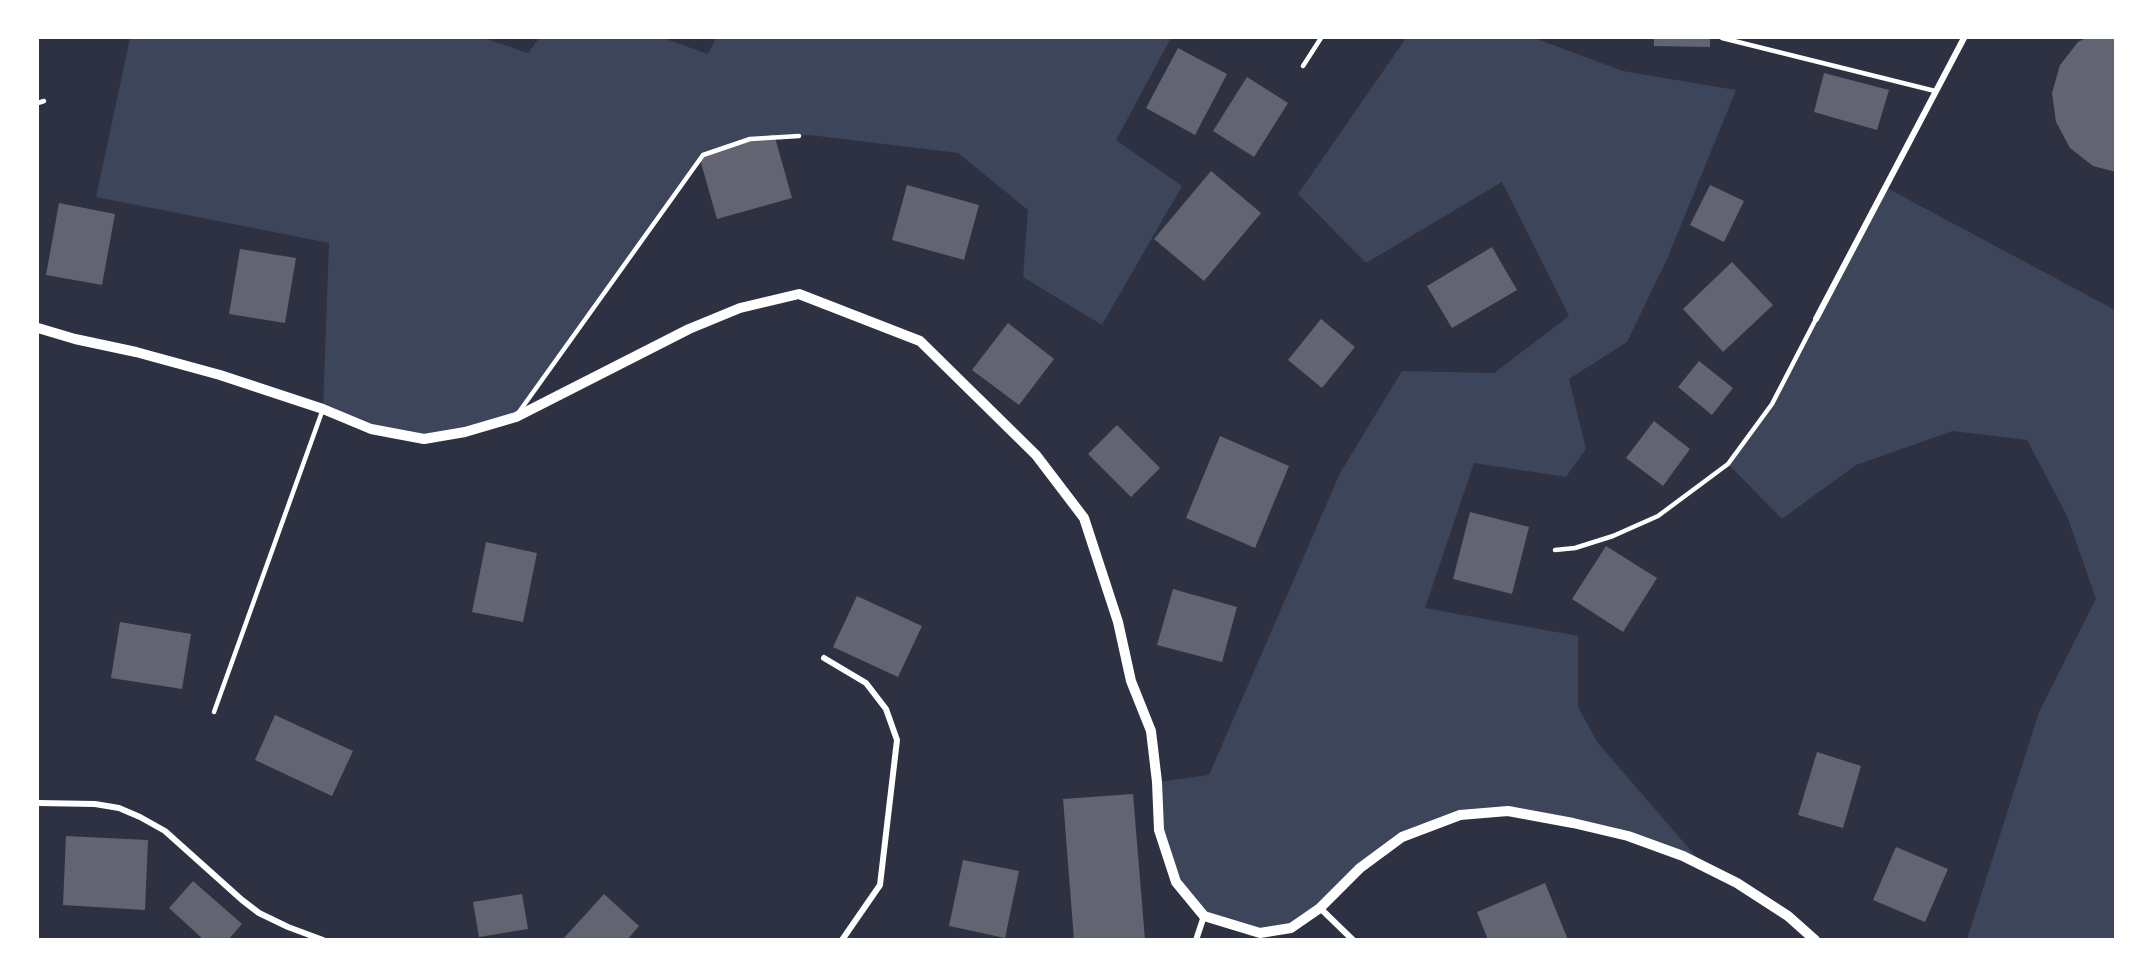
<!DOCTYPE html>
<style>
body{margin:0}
#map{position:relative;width:2153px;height:977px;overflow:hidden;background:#2d3142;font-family:"Source Sans 3",sans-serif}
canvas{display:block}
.frame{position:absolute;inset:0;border:39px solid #fff;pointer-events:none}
</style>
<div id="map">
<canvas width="2153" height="977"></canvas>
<div class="frame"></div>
</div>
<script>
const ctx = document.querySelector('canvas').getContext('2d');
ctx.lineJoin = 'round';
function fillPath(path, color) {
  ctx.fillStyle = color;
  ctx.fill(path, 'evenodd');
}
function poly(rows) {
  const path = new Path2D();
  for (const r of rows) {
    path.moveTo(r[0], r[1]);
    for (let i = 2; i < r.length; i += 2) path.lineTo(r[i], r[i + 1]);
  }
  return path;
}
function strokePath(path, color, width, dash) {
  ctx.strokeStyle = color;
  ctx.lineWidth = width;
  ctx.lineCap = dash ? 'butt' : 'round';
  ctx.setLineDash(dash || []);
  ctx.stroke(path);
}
fillPath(poly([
 [130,38,484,38,528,53,539,38,663,38,708,54,716,38,1171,38,1116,140,1182,186,1102,325,1023,277,1028,210,958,153,810,135,750,139,702,155,516,417,424,439,371,429,323,409,329,243,96,197],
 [1406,38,1534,38,1623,71,1736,90,1668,257,1627,342,1569,379,1586,449,1566,477,1474,463,1425,608,1578,636,1578,707,1598,743,1705,867,1628,836,1508,811,1460,815,1402,837,1291,928,1260,933,1204,916,1176,882,1159,830,1157,782,1209,775,1340,473,1402,371,1494,373,1569,316,1502,182,1366,263,1298,194],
 [1885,187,2115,310,2115,939,1967,939,2039,712,2096,599,2067,516,2027,440,1953,431,1856,465,1782,519,1728,464,1772,404]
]), '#3c4559');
fillPath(poly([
 [1654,38,1710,38,1710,47,1654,46],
 [2086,38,2116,38,2116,172,2093,166,2070,148,2056,122,2052,93,2060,65,2078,42],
 [1178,48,1227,74,1195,135,1146,108],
 [1824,73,1889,90,1877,130,1814,112],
 [1247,77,1288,103,1254,157,1213,131],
 [774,134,792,198,717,219,699,156],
 [1211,171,1261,213,1204,281,1154,239],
 [907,185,979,205,964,260,892,240],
 [1710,185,1744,201,1724,242,1690,225],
 [59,203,115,214,102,285,46,275],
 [1492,247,1517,290,1452,328,1427,286],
 [240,249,296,258,285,323,229,314],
 [1732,262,1773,305,1723,352,1683,309],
 [1321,319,1355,347,1322,388,1288,360],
 [1008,323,1054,359,1019,405,972,370],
 [1699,361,1733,388,1712,415,1678,387],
 [1654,421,1690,449,1663,486,1626,458],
 [1117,425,1160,468,1131,497,1088,454],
 [1220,436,1289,466,1255,548,1186,518],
 [1470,512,1529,527,1512,594,1453,579],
 [486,542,537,553,523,622,472,612],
 [1606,546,1657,578,1623,632,1572,599],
 [1173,589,1237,607,1222,662,1157,645],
 [857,596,922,626,898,677,833,647],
 [120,622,191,634,182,689,111,678],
 [275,715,353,751,332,796,255,760],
 [1817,752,1861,766,1843,828,1798,815],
 [1133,794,1145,940,1074,940,1063,799],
 [66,836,148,840,145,910,63,905],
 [1896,847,1948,869,1925,922,1873,900],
 [963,860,1019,871,1005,938,949,926],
 [193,881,242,924,228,940,204,940,169,908],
 [1545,883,1568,940,1488,940,1477,912],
 [522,894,528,929,479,937,473,902],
 [604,894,639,926,627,940,565,940,564,938]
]), '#626471');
strokePath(poly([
 [1722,38,1935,91],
 [1303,66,1321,38],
 [38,103,44,101],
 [519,412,703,155,750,139,799,136],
 [1555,550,1575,548,1613,536,1658,516,1728,464,1772,404,1816,319],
 [214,712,323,409]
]), '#fff', 4.5);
strokePath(poly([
 [1816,319,1964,38],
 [824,658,866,683,886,709,897,740,880,885,842,940],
 [38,803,95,804,119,808,140,817,165,831,242,900,259,913,288,927,323,940],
 [1320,908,1353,940],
 [1196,940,1204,916]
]), '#fff', 6);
strokePath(poly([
 [38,328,75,339,136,352,220,375,323,409,371,429,424,439,465,432,516,417,689,329,740,308,799,294,920,341,1036,455,1084,518,1118,622,1131,681,1151,731,1157,782,1159,830,1176,882,1204,916,1260,933,1291,928,1320,908,1360,868,1402,837,1460,815,1508,811,1573,823,1628,836,1683,856,1737,883,1788,916,1815,940]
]), '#fff', 10);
</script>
